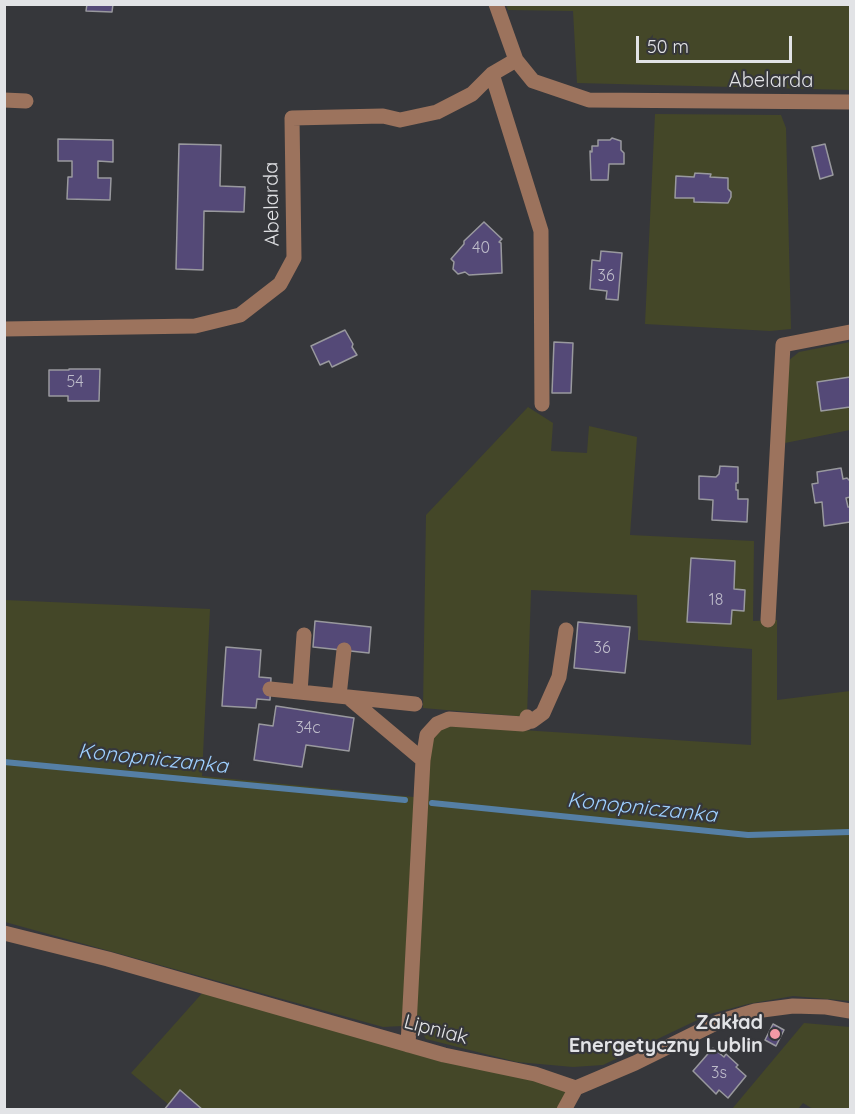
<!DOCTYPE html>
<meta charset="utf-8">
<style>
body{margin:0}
#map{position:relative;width:855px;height:1114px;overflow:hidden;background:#36373b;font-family:Quicksand,sans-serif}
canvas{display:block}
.frame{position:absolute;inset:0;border:6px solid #e2e3e6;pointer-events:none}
.scale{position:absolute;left:636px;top:36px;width:156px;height:27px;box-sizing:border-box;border:3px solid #e2e3e6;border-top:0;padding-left:8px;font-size:18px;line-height:21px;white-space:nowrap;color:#e2e3e6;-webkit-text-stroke:4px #36373b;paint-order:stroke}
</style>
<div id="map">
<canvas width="855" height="1114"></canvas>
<div class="frame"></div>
<div class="scale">50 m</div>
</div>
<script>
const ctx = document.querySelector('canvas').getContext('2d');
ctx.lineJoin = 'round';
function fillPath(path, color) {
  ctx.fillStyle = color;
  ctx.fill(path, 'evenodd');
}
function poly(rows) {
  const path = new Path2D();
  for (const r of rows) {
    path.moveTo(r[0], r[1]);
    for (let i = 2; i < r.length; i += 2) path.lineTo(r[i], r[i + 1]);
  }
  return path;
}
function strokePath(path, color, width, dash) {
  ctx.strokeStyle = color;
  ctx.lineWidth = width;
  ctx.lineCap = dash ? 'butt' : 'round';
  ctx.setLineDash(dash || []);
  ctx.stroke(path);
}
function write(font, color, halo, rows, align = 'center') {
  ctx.font = font + ' Quicksand,sans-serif';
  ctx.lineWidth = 4.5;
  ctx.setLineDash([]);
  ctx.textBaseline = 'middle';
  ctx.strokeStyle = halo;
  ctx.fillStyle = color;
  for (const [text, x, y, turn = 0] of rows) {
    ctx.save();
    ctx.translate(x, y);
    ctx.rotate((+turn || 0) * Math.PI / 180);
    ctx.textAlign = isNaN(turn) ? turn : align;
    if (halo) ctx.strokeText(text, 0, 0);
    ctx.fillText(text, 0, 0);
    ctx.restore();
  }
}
fillPath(poly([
 [506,5,850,5,850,90,577,83,573,11,508,10],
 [655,114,781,115,786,128,791,329,770,331,645,324],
 [850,342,850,430,785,443,788,361,799,352],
 [528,407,553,423,551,451,587,453,589,426,637,437,630,535,754,541,753,621,777,620,777,700,850,691,850,1001,793,996,748,1004,710,1014,603,1065,573,1067,517,1062,426,1039,415,1021,428,764,434,735,446,725,751,745,752,649,638,640,637,595,531,590,527,717,423,708,426,515],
 [5,600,210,609,202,776,414,797,402,1026,383,1027,5,922],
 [205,990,576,1088,565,1109,175,1110,131,1073],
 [804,1023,850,1027,850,1109,813,1109,803,1103,798,1109,732,1109]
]), '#444728');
strokePath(poly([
 [4,762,405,800],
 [432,803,748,835,850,832]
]), '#557fa5', 6);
const building = poly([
 [87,4,113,4,112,12,86,11,87,4],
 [612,138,621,141,621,150,624,153,624,164,609,164,608,180,591,180,590,151,592,152,592,146,598,146,598,140,610,140,612,138],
 [58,139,113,140,113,162,98,161,98,178,111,178,110,200,67,199,68,177,72,177,72,161,58,161,58,139],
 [179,144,221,145,220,186,245,187,244,212,204,211,203,270,176,269,179,144],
 [825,144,833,175,820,179,812,147,825,144],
 [695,173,711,174,710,177,728,178,728,189,731,192,731,197,728,203,694,202,694,198,675,198,676,176,694,177,695,173],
 [484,222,502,239,499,242,501,243,502,273,469,275,465,272,458,274,453,269,454,262,451,259,464,244,464,241,484,222],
 [601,251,622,253,618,300,606,299,607,291,590,289,592,260,600,261,601,251],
 [345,330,353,344,352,347,357,355,332,367,329,361,320,365,311,346,345,330],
 [554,342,573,343,571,393,552,393,554,342],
 [69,369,100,369,99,401,68,401,68,396,49,396,49,370,69,370,69,369],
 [850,377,850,407,821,411,817,382,850,377],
 [720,466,738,467,738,483,736,483,736,490,738,490,738,499,748,499,747,522,712,520,713,500,699,499,699,476,716,477,719,474,720,466],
 [841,468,843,479,847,478,850,481,850,497,846,498,848,507,850,507,850,522,824,526,822,502,815,503,812,484,818,483,817,472,841,468],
 [691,558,735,561,734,589,745,590,744,611,732,610,731,624,687,622,691,558],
 [315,621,371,627,369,653,313,647,315,621],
 [578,622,630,627,625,673,574,668,578,622],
 [226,647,261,650,259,677,271,678,270,700,257,699,256,708,222,706,226,647],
 [276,706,354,718,349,751,306,745,302,767,254,760,259,724,273,726,276,706],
 [773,1024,784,1030,776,1046,765,1040,773,1024],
 [713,1048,724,1057,726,1054,738,1065,736,1067,746,1076,728,1098,719,1090,716,1094,693,1071,713,1048],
 [180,1090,203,1110,164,1110,180,1090]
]);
fillPath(building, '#544977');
strokePath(building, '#99999e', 1.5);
strokePath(poly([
 [496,4,516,60,533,81,589,100,850,102],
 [492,74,541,231,542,404],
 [4,100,26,101],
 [4,329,195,326,240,315,280,284,294,258,292,118,383,116,400,120,437,112,472,94,492,74,516,60],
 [768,620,783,345,850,332],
 [270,689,348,697,423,760],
 [300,692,304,635],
 [339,696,344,650],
 [348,697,415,704],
 [4,933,108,959,444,1055,535,1074,576,1088,635,1063,718,1022,755,1011,793,1006,826,1007,850,1011],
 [408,1045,423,760,427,735,437,724,449,719,523,724,526,723,527,717,532,721,543,713,559,677,566,630],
 [564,1110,576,1088]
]), '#9c735d', 15);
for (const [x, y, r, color] of [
 [775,1034,6,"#f49aa6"]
]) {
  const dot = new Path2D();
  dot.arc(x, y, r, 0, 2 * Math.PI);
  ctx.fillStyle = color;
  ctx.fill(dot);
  strokePath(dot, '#36373b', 2);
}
write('16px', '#bebcca', null, [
 ["40",481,248],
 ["36",606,276],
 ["54",75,382],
 ["18",716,600],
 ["36",602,648],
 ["34c",308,728],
 ["3s",719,1073]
]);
write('20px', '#e2e3e6', '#36373b', [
 ["Abelarda",771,81],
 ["Abelarda",272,204,-91],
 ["Lipniak",436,1030,15]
]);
write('bold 20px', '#e2e3e6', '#36373b', [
 ["Zakład",763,1023],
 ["Energetyczny Lublin",763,1046]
], 'right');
write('italic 21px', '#9ed0ff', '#36373b', [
 ["Konopniczanka",153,759,6],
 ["Konopniczanka",642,808,6]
]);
</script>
